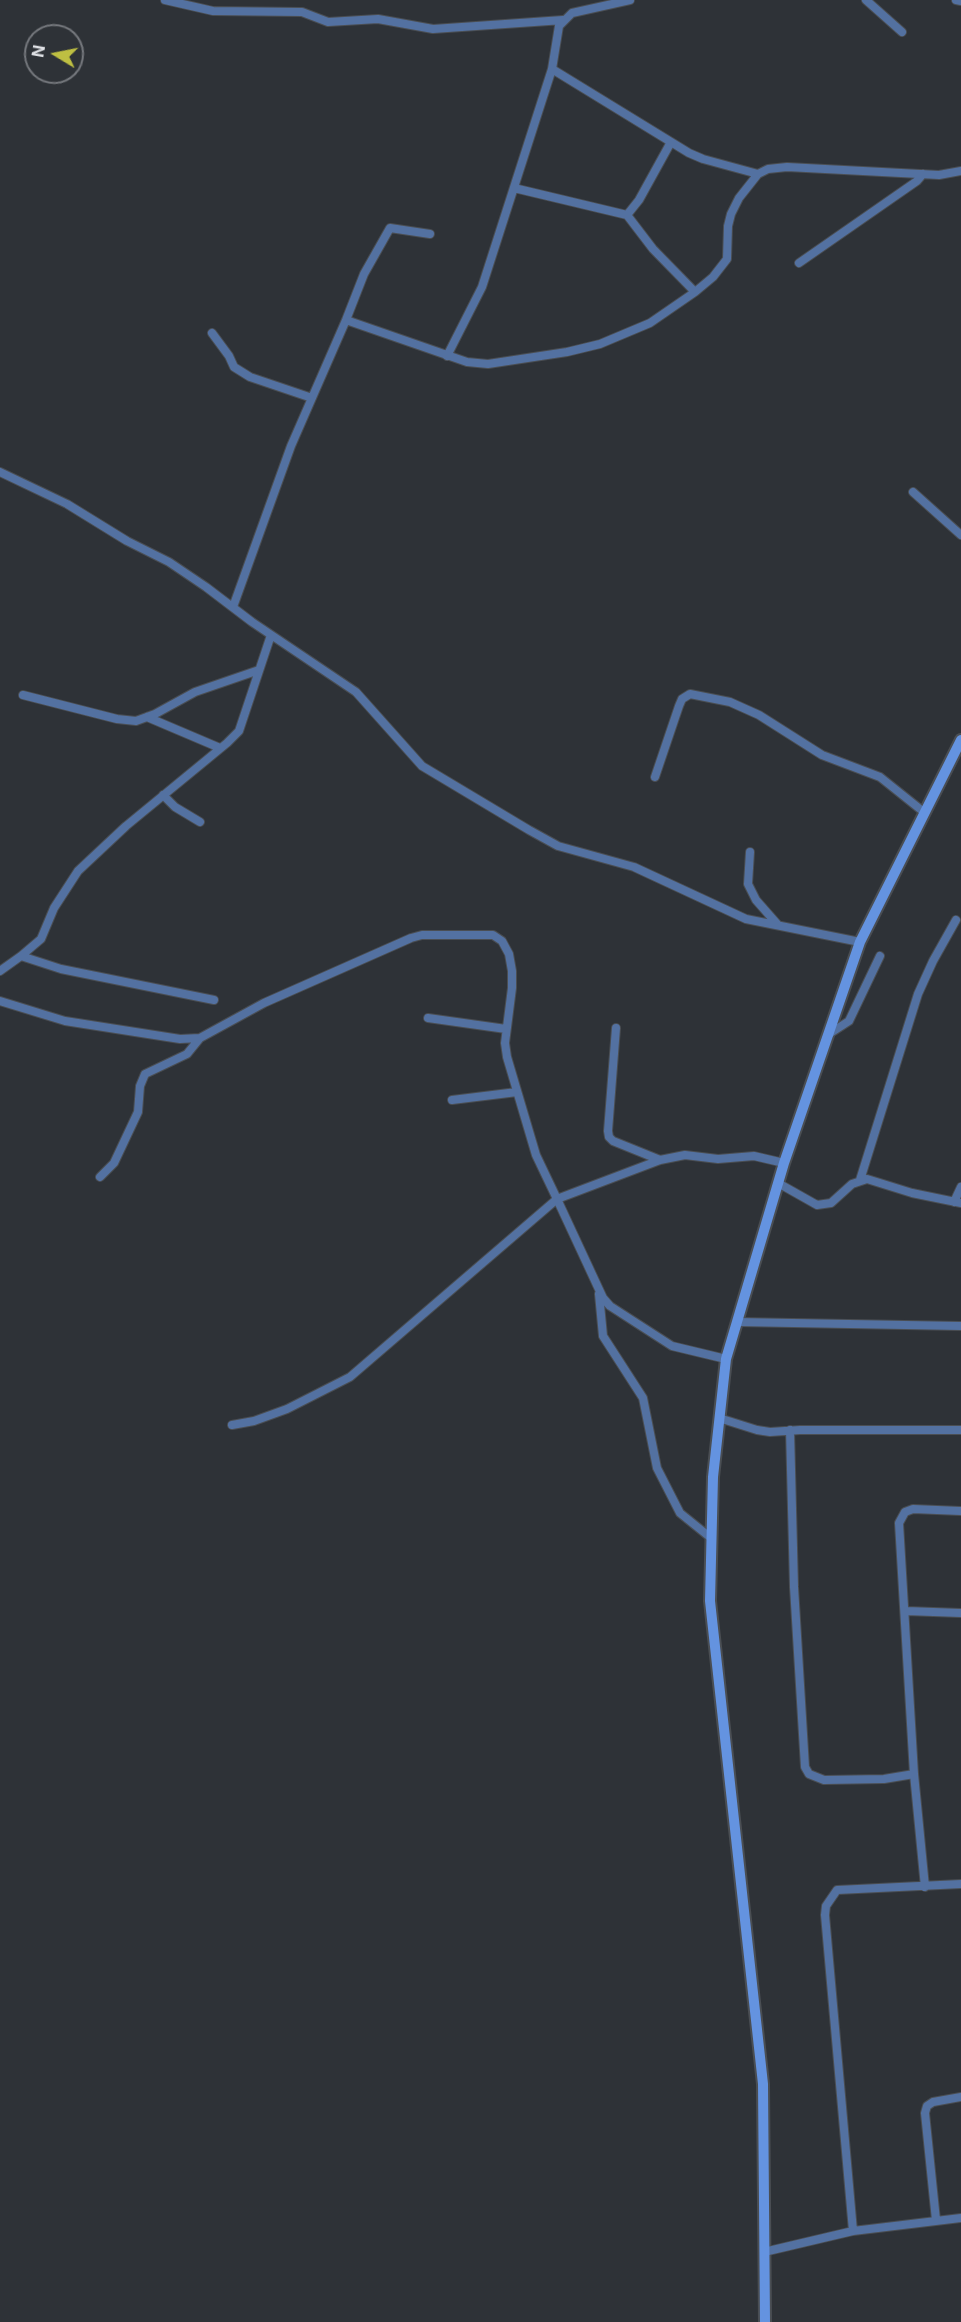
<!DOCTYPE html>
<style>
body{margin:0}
#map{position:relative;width:961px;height:2322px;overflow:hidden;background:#2e3237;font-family:Inter,sans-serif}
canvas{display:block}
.north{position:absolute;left:24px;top:24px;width:60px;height:60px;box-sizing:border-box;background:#2e3237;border:2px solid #75787d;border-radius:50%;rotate:280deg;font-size:16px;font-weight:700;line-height:24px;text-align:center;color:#dfe1e5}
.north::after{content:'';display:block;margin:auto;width:21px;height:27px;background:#bebf42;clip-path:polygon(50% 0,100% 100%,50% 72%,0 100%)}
</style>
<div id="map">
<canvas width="961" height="2322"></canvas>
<div class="north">N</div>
</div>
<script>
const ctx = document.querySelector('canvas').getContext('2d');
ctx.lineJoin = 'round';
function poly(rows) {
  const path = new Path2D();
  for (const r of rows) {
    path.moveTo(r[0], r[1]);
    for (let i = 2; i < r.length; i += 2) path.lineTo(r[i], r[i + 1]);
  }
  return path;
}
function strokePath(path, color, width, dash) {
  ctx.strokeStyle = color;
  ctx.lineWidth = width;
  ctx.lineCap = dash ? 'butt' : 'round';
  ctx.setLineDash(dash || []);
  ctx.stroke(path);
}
const street = poly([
 [165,0,213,11,302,12,328,22,378,19,433,29,563,20],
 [866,0,902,32],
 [956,0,961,1],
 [552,69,689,153,703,159,758,174],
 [514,188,627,215,639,200,671,142],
 [627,215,653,249,695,292],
 [799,263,917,181,923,174],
 [346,320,467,362,488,364,567,352,600,344,650,323,695,292,713,277,727,259,728,226,731,214,739,198,758,174,768,169,787,167,939,175,961,171],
 [212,333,229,356,234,367,250,377,312,398],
 [447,356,482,287,552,69,559,26,572,13,630,0],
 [0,472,67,504,127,541,169,562,206,587,252,622,356,692,422,766,529,830,558,846,634,867,746,919,860,942],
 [913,492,961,535],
 [233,607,291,446,346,320,364,274,390,228,430,234],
 [23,695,117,719,136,721,155,714,195,692,259,670],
 [147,717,220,748],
 [655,777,679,706,682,699,690,694,730,702,759,715,822,755,880,777,925,813],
 [163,795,175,807,200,822],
 [750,852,748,884,756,900,778,925],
 [21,956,61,969,214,1000],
 [0,971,21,956,41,939,54,908,78,871,126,826,227,743,239,731,271,635],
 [0,1001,65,1021,180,1039,200,1038,264,1003,411,938,422,935,493,935,502,941,509,954,512,971,512,988,505,1043,507,1057,536,1155,557,1199,660,1160,685,1155,718,1159,754,1156,784,1163],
 [428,1018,506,1029],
 [616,1028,608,1131,609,1137,613,1141,660,1160],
 [829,1034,849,1021,880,956],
 [452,1100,517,1092],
 [100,1177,114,1163,138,1112,140,1086,145,1074,187,1054,200,1038],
 [860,1180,918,994,933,961,956,920],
 [778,1183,817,1205,831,1203,852,1184,867,1179,912,1193,961,1203],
 [954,1202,961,1187],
 [599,1294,603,1336,643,1398,657,1468,680,1513,711,1538],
 [737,1322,961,1326],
 [719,1418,757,1430,770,1432,800,1430,961,1430],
 [232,1425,254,1421,287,1409,350,1377,557,1199,603,1298,610,1306,672,1346,726,1359],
 [790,1430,794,1587,805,1767,809,1774,824,1780,884,1779,914,1774],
 [906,1611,961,1613],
 [925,1887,914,1774,899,1523,905,1512,913,1509,961,1511],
 [936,2220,925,2113,927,2106,933,2102,961,2097],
 [853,2231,825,1915,826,1906,837,1890,961,1884],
 [764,2252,853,2231,961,2218]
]);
const secondary = poly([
 [765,2322,763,2084,710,1601,713,1477,726,1359,784,1163,860,942,961,740]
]);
strokePath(street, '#4a4e53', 10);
strokePath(secondary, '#4a4e53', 14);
strokePath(street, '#5371a1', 8);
strokePath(secondary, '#6493e0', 10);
</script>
